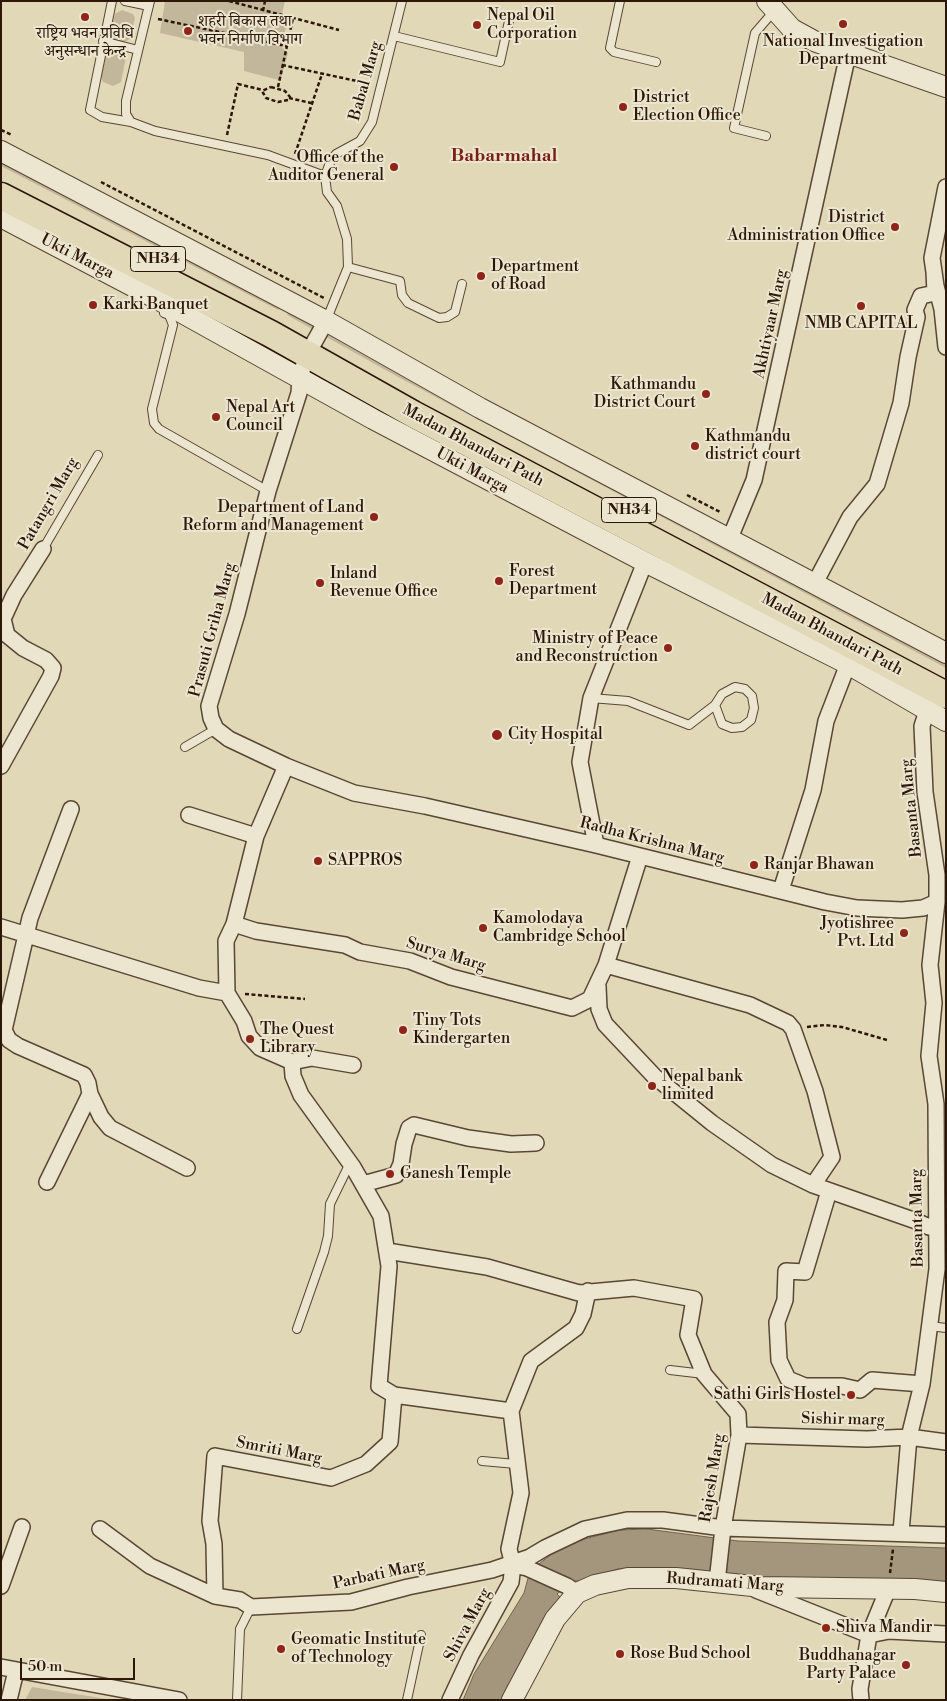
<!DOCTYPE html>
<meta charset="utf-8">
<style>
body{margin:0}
#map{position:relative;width:947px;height:1701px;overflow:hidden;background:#e1d8b8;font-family:"Libre Bodoni",serif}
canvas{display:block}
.frame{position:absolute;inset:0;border:2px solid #2b1707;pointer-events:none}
.scale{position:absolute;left:20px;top:1658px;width:115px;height:22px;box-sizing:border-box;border:2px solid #2b1707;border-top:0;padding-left:6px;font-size:15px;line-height:18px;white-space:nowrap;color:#2b1707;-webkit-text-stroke:4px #ece6d1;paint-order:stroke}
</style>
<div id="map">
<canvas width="947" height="1701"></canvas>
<div class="frame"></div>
<div class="scale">50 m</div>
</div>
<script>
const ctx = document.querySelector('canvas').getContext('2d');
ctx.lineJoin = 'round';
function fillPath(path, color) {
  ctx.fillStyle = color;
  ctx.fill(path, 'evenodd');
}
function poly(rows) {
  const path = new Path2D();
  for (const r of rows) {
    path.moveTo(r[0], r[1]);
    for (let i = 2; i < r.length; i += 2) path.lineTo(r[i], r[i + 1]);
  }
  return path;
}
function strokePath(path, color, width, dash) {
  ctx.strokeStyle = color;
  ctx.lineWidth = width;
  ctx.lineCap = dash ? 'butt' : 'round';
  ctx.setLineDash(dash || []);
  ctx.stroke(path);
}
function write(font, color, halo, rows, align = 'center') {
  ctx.font = font + ' "Libre Bodoni","Noto Serif Devanagari",serif';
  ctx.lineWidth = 4;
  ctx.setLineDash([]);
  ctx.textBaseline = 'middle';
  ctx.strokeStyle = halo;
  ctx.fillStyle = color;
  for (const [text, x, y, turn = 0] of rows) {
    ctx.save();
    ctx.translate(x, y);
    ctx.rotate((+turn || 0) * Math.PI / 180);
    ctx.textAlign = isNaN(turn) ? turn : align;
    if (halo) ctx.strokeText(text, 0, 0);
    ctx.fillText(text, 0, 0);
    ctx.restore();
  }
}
fillPath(poly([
 [165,1,285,1,282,14,288,20,281,47,288,53,281,78,279,80,244,71,244,52,160,33],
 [122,10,133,14,135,18,130,39,123,43,115,41,110,35,115,14],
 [114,48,125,52,126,57,121,82,113,86,103,82,101,77,107,52],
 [1,161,280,307,278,310,1,166],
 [289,311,692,528,690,532,398,377,287,315],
 [701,533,946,663,946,668,699,537],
 [32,1687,113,1700,25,1700]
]), '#c2b79a');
const water = poly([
 [647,1529,738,1541,946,1548,946,1583,729,1577,642,1568,618,1569,581,1581,572,1581,557,1594,561,1598,502,1700,463,1700,474,1674,524,1593,530,1571,553,1553,573,1542,619,1530,647,1529]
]);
fillPath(water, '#a3967c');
strokePath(water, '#73634d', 1);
const service = poly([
 [112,1,90,110,102,117,131,122],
 [125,1,149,6],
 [150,1,126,101,126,114,131,122,155,131,268,155,325,176],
 [620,1,610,48,614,52,656,62],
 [394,36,500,62,509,21],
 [103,41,138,50],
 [766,136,734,128,755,33,774,11],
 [348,267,400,281,402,295,408,303,439,318,447,317,455,312,462,284],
 [164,313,169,315,173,325,152,409,154,423,159,429,268,491],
 [326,321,348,267,347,239,337,206,327,192,325,176,331,160,336,154,360,141,372,122,402,1],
 [43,549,98,455],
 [591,698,628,701,689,725,715,705,722,694,735,687,745,689,752,696,754,708,751,720,742,727,732,728,722,724,715,705],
 [185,747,216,729],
 [930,1326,946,1328],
 [297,1329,324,1252,328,1236,330,1204,350,1163],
 [670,1370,704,1374],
 [482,1461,516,1464],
 [237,1700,240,1629,251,1607],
 [407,1700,421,1635]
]);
const minor = poly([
 [946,187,932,258,936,286,942,309,946,347],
 [326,321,307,355,300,377,299,393,268,491,237,614,209,706,211,718,216,729,229,739,286,766,354,793,425,806,596,845,825,902,857,908,902,910,923,908,937,902],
 [730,538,754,480,848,54],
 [815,583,850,517,877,484,901,403,908,357,917,317,915,310,921,296,935,293,934,271],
 [1,766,51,676,53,668,46,660,23,648,7,635,3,619,14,595,43,549],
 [286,766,256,836,234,924,226,941,227,993,244,1021,249,1036,260,1048,292,1062,293,1076,301,1095,353,1167,381,1216,389,1266,379,1386,394,1395,511,1411],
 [189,815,256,836],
 [596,845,580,762,591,698,645,562],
 [781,890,813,790,826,721,848,664],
 [234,924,256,931,345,945,360,952,410,961,451,977,572,1008,590,999,606,965,640,856],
 [1,927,199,988,227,993],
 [606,965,750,1005,788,1023,793,1029,815,1091,832,1157,813,1185],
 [598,986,599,1009,605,1024,654,1076,712,1123,772,1165,813,1185,916,1221,929,1227,936,1223],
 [292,1062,312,1058,353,1065],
 [90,1094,101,1117,110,1128,187,1168],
 [47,1182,90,1094,88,1083,84,1075,18,1046,9,1040,4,1030,30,918,71,809],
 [363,1184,396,1175,401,1164,404,1144,409,1128,414,1125,468,1138,511,1144,536,1143],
 [829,1191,805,1272,786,1271,785,1300,777,1322,779,1360,788,1379,805,1386,842,1386,860,1390,872,1380,922,1384],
 [387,1251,487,1267,579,1293,634,1288,694,1299,688,1335,704,1374,738,1414,739,1435,723,1528,717,1582],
 [739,1435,867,1439,909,1437,946,1442],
 [100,1529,150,1566,215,1596,240,1600,251,1607,351,1602,408,1587,492,1570,530,1557,545,1548,585,1529,627,1520,663,1520,723,1528,946,1535],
 [901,1532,909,1437,922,1384,937,1269,936,1104,929,1056,934,1003,930,965,937,902,937,875,925,792,922,726,927,711],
 [513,1565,527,1568,567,1586,577,1593],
 [1,1586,22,1527],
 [756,1590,869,1635,889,1631,946,1634],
 [215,1596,214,1544,210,1521,215,1456,331,1478,366,1464,390,1442,394,1395],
 [1,1667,179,1700],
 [9,1700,16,1671],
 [450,1700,471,1655,511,1582,513,1565,509,1549,521,1493,511,1411,531,1361,576,1328,583,1314,588,1291],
 [861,1700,860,1689,869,1635,888,1589]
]);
const tertiary = poly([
 [767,1,792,29,814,41,946,87],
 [1,151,326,321,480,408,946,653],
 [1,217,157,299,373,419,645,562,848,664,946,721],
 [512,1700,555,1619,577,1593,595,1585,628,1578,676,1578,762,1587,915,1589,946,1592]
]);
const trunk = poly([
 [1,196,271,334,413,414,946,695]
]);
strokePath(service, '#584733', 10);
strokePath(minor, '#584733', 18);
strokePath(tertiary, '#584733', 22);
strokePath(trunk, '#2b1707', 29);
strokePath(poly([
 [229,1,339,30],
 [263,11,265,1],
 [158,19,286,46],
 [282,65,366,83],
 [271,87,285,91,290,97,288,100,278,102,266,98,262,91,271,87],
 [278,87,293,18],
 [289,98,311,103],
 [1,130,12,135],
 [227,135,238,84,263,90],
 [295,154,322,74],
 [101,182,324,298],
 [687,495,720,512],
 [245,994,305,999],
 [807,1027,825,1025,842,1027,887,1040],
 [890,1573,893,1549]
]), '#2b1707', 2.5, [4, 2.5]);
strokePath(service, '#ece6d1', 8);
strokePath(minor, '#ece6d1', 15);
strokePath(tertiary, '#ece6d1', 20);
strokePath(trunk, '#e1d8b8', 26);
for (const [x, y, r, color] of [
 [85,17,5,"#8f2418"],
 [843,24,5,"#8f2418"],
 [477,25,5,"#8f2418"],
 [188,31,5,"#8f2418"],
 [623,107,5,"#8f2418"],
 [394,167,5,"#8f2418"],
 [895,227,5,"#8f2418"],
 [481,276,5,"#8f2418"],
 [93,305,5,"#8f2418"],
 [861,306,5,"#8f2418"],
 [706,394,5,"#8f2418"],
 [216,417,5,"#8f2418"],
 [695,446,5,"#8f2418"],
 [374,517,5,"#8f2418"],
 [499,581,5,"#8f2418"],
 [320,583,5,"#8f2418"],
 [668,648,5,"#8f2418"],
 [497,735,6,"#8f2418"],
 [318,861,5,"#8f2418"],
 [754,865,5,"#8f2418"],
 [483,928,5,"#8f2418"],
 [904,933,5,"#8f2418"],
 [403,1030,5,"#8f2418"],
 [250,1039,5,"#8f2418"],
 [652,1086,5,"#8f2418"],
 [390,1174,5,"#8f2418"],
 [851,1395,5,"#8f2418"],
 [826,1628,5,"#8f2418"],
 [281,1649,5,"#8f2418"],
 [620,1654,5,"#8f2418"],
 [906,1665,5,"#8f2418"]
]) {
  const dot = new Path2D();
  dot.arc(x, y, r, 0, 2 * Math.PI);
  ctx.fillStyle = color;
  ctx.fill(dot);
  strokePath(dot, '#ece6d1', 2);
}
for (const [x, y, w] of [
 [158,259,55],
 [629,510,55]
]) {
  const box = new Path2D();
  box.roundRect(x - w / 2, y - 12.5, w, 25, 4);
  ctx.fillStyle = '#ece6d1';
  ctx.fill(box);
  strokePath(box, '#2b1707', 1);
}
write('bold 15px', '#2b1707', null, [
 ["NH34",158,259],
 ["NH34",629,510]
]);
write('16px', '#2b1707', '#ece6d1', [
 ["Nepal Oil",487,16],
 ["Corporation",487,34],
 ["शहरी बिकास तथा",198,22],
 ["भवन निर्माण विभाग",198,40],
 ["राष्ट्रिय भवन प्रविधि",85,34,"center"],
 ["अनुसन्धान केन्द्र",85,52,"center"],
 ["National Investigation",843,42,"center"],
 ["Department",843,60,"center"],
 ["District",633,98],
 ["Election Office",633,116],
 ["Office of the",384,158,"right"],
 ["Auditor General",384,176,"right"],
 ["District",885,218,"right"],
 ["Administration Office",885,236,"right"],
 ["Department",491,267],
 ["of Road",491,285],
 ["Karki Banquet",103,305],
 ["NMB CAPITAL",861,324,"center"],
 ["Kathmandu",696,385,"right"],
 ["District Court",696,403,"right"],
 ["Nepal Art",226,408],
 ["Council",226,426],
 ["Kathmandu",705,437],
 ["district court",705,455],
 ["Department of Land",364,508,"right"],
 ["Reform and Management",364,526,"right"],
 ["Forest",509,572],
 ["Department",509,590],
 ["Inland",330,574],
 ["Revenue Office",330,592],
 ["Ministry of Peace",658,639,"right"],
 ["and Reconstruction",658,657,"right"],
 ["City Hospital",508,735],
 ["SAPPROS",328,861],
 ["Ranjar Bhawan",764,865],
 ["Kamolodaya",493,919],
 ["Cambridge School",493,937],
 ["Jyotishree",894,924,"right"],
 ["Pvt. Ltd",894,942,"right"],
 ["Tiny Tots",413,1021],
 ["Kindergarten",413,1039],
 ["The Quest",260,1030],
 ["Library",260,1048],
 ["Nepal bank",662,1077],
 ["limited",662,1095],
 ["Ganesh Temple",400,1174],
 ["Sathi Girls Hostel",841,1395,"right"],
 ["Shiva Mandir",836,1628],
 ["Geomatic Institute",291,1640],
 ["of Technology",291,1658],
 ["Rose Bud School",630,1654],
 ["Buddhanagar",896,1656,"right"],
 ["Party Palace",896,1674,"right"]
], 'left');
write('16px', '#2b1707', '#ece6d1', [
 ["Babal Marg",366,81,-74],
 ["Ukti Marga",77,257,27],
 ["Akhtiyaar Marg",771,324,-78],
 ["Madan Bhandari Path",473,446,28],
 ["Ukti Marga",472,471,28],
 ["Patangri Marg",49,504,-60],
 ["Prasuti Griha Marg",213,630,-75],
 ["Madan Bhandari Path",832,635,28],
 ["Basanta Marg",912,808,-96],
 ["Radha Krishna Marg",652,841,14],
 ["Surya Marg",446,955,17],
 ["Basanta Marg",918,1218,-91],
 ["Sishir marg",843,1420,1],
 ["Smriti Marg",279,1451,11],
 ["Rajesh Marg",713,1478,-81],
 ["Parbati Marg",379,1575,-12],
 ["Rudramati Marg",725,1583,4],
 ["Shiva Marg",468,1625,-62]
]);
write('bold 18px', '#7a1f14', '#ece6d1', [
 ["Babarmahal",504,157]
]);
</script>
